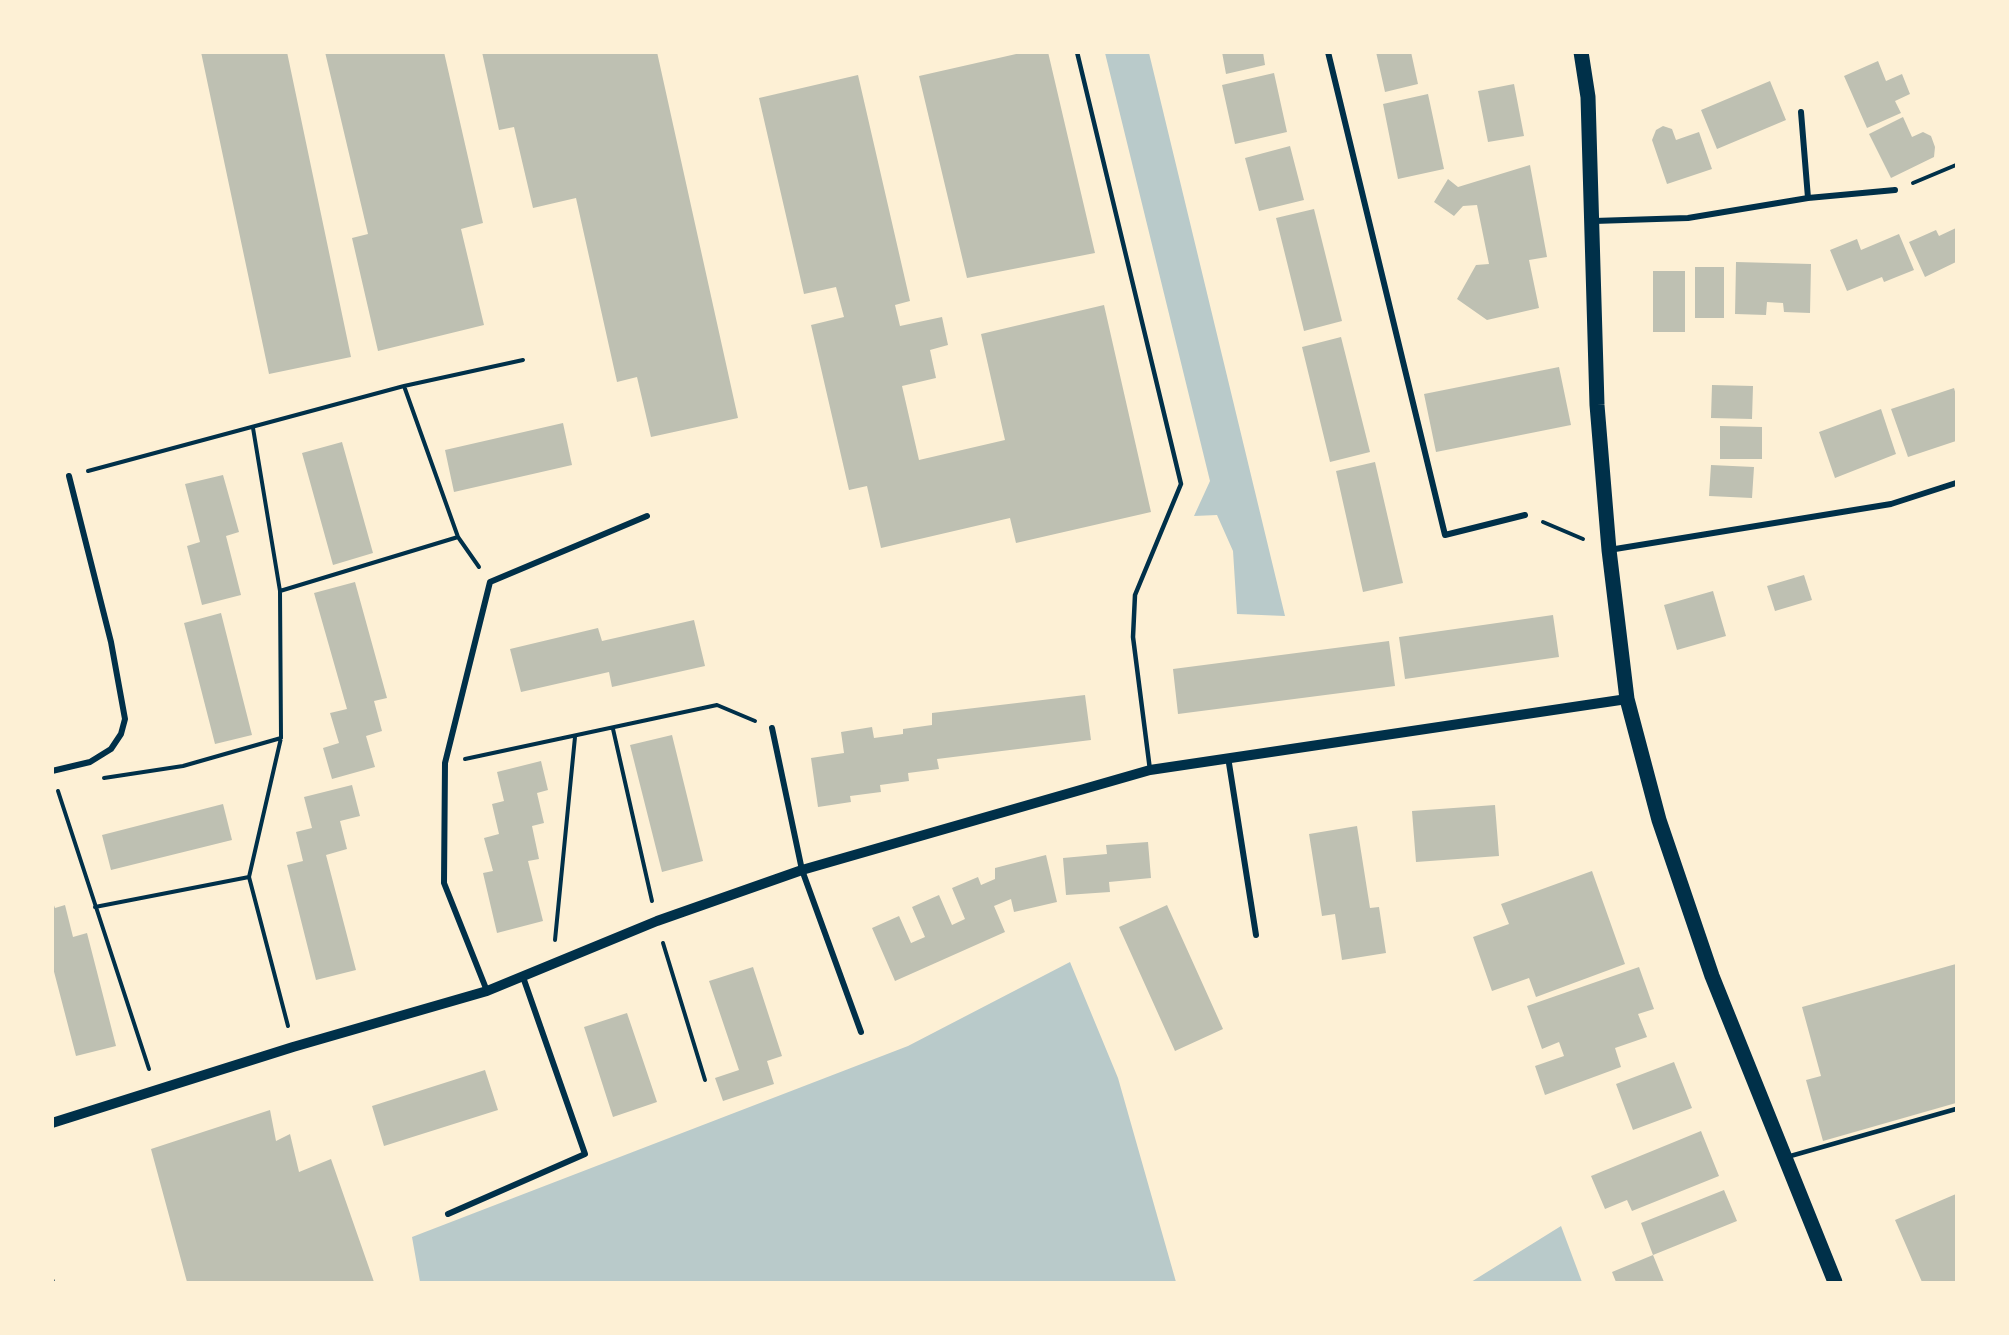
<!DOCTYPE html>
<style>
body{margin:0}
#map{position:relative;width:2009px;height:1335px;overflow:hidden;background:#fdf0d5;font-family:"Space Grotesk",sans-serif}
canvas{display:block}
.frame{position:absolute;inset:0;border:54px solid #fdf0d5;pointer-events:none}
</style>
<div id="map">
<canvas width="2009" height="1335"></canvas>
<div class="frame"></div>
</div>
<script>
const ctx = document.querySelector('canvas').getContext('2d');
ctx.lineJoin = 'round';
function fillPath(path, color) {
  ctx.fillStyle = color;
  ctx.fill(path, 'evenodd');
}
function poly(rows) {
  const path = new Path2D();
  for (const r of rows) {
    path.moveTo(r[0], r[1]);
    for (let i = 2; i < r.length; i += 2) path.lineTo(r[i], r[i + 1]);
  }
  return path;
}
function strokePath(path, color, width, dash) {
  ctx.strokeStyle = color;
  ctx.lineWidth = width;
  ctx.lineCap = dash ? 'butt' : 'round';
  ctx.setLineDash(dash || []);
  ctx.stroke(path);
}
fillPath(poly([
 [1105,53,1149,53,1285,616,1237,614,1233,551,1217,515,1194,516,1210,481],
 [1070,962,1118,1078,1176,1282,420,1282,412,1237,908,1046],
 [1561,1226,1582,1282,1471,1282]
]), '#b9caca');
fillPath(poly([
 [201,52,287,52,351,357,269,374],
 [325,52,444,52,483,223,461,229,484,325,378,351,352,238,368,234],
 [482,52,657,52,738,418,651,437,637,377,617,382,576,198,533,208,514,127,499,130],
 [1025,52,1048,52,1095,253,967,278,919,76],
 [1222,52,1263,52,1265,65,1226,74],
 [1376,52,1411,52,1418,84,1385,92],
 [1878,61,1886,81,1902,74,1910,94,1895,101,1901,113,1867,128,1844,76],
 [1274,73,1287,132,1235,144,1222,85],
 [858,75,910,301,895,305,900,326,942,317,948,345,930,350,936,378,902,386,919,460,1005,440,981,334,1104,305,1151,512,1016,543,1010,518,881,548,867,486,849,490,811,325,844,317,836,287,804,294,759,98],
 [1770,81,1786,120,1717,149,1701,110],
 [1514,84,1524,136,1488,142,1478,91],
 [1428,94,1444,169,1398,179,1383,104],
 [1903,117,1912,137,1923,132,1931,136,1935,147,1934,157,1891,178,1869,134],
 [1663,126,1672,129,1676,140,1699,132,1712,169,1667,184,1652,140,1656,130],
 [1290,146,1304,200,1259,211,1245,158],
 [1530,165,1547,257,1529,260,1539,308,1487,320,1457,299,1476,265,1489,264,1477,205,1463,206,1454,216,1434,202,1448,179,1458,187],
 [1314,209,1342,321,1304,331,1276,218],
 [1956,228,1956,262,1925,277,1909,242,1936,230,1939,236],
 [1899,234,1914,270,1884,282,1882,277,1847,291,1830,250,1857,239,1861,250],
 [1736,262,1811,264,1810,313,1784,312,1783,303,1767,302,1766,315,1735,314],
 [1695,267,1724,267,1724,318,1695,318],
 [1653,271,1685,271,1685,332,1653,332],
 [1341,337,1370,452,1330,462,1302,347],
 [1559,367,1571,425,1436,452,1424,394],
 [1712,385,1753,386,1752,419,1711,418],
 [1954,388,1956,395,1956,441,1908,457,1891,409],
 [1881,409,1896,454,1835,478,1819,432],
 [563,423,572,465,454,492,445,450],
 [1720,426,1762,427,1762,459,1720,459],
 [342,442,373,553,333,565,302,453],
 [1375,462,1403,583,1363,592,1336,471],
 [1711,465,1754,467,1752,498,1709,496],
 [223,475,239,532,226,536,241,595,202,605,187,546,200,542,185,484],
 [1804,575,1812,600,1775,611,1767,586],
 [355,582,387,698,374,701,382,731,366,736,375,767,332,779,323,748,339,743,330,713,347,709,314,593],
 [1713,591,1726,636,1677,650,1664,605],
 [221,613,252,735,215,744,184,623],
 [1553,615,1559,657,1405,679,1399,637],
 [694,620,705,666,612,687,609,672,521,692,510,649,598,628,602,641],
 [1389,641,1395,686,1178,714,1173,669],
 [1085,695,1091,740,937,759,939,769,908,773,909,781,880,785,881,792,850,796,851,802,818,807,811,758,844,753,841,732,872,727,874,738,903,734,903,729,932,725,932,713],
 [672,735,703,861,662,872,630,745],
 [541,761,548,790,537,793,544,823,532,826,539,859,528,861,543,921,497,933,483,873,493,871,484,838,499,834,492,804,504,801,497,772],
 [352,785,360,816,340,821,347,849,326,855,356,970,316,980,287,865,303,861,296,832,312,828,304,797],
 [223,804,232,840,111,870,102,835],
 [1495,805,1499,856,1416,862,1412,811],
 [1357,826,1370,908,1379,907,1386,953,1342,960,1335,914,1322,916,1309,834],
 [1148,842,1151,878,1109,882,1110,892,1066,895,1063,858,1107,854,1106,845],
 [1046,855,1057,902,1014,912,1011,899,994,906,1005,932,895,981,872,928,899,916,911,943,925,937,912,907,939,895,952,925,965,919,952,888,978,877,981,885,995,879,995,868],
 [1592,871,1625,964,1536,997,1529,978,1492,991,1473,937,1509,924,1501,904],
 [52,900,55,908,65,905,73,937,87,933,116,1046,76,1056,52,964],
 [1167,905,1223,1029,1175,1051,1119,927],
 [1956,964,1956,1103,1823,1141,1806,1080,1821,1076,1802,1007],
 [753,967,782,1056,767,1061,774,1084,723,1101,715,1078,739,1070,709,981],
 [1639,967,1654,1009,1638,1014,1647,1037,1615,1048,1621,1067,1545,1095,1535,1066,1564,1056,1559,1042,1542,1049,1527,1006],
 [627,1013,657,1102,613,1117,584,1027],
 [1674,1062,1692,1108,1633,1130,1616,1084],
 [485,1070,498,1110,384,1146,372,1106],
 [270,1110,276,1141,290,1134,299,1172,331,1159,374,1282,187,1282,151,1149],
 [1701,1131,1719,1176,1632,1211,1627,1200,1605,1209,1591,1176],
 [1724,1190,1737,1221,1653,1255,1641,1223],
 [1956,1194,1956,1282,1922,1282,1895,1220],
 [1653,1255,1664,1282,1616,1282,1612,1272]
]), '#bec0b2');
strokePath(poly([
 [1913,183,1956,165],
 [404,386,458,537,479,567],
 [253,428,280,591,281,738,249,877,288,1026],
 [88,471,404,386,523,360],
 [1543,522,1583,539],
 [280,591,458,537],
 [613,729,652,901],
 [465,759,717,705,755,721],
 [104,778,183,766,281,738],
 [58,791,149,1069],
 [95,907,249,877],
 [555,940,575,737],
 [663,943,705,1080],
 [52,1279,53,1282]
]), '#003049', 4);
strokePath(poly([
 [1077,52,1181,484,1135,595,1133,637,1150,770],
 [1787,1157,1956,1109]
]), '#003049', 4.5);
strokePath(poly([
 [1328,52,1445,535,1525,515],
 [1801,112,1808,198],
 [1594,221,1688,218,1808,198,1895,190],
 [1609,550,1891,504,1956,483],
 [772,728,802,870,861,1032],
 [1228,757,1256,935],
 [52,771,90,762,111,749,121,734,125,719,111,642,69,476],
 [487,991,444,883,445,763,490,582,647,516],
 [448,1214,585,1154,523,977]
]), '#003049', 6);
strokePath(poly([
 [52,1123,293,1047,487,991,657,921,802,870,1150,770,1627,699]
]), '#003049', 10);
strokePath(poly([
 [1581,52,1588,97,1597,405,1609,550,1627,699,1659,820,1712,976,1835,1282]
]), '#003049', 15);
</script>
